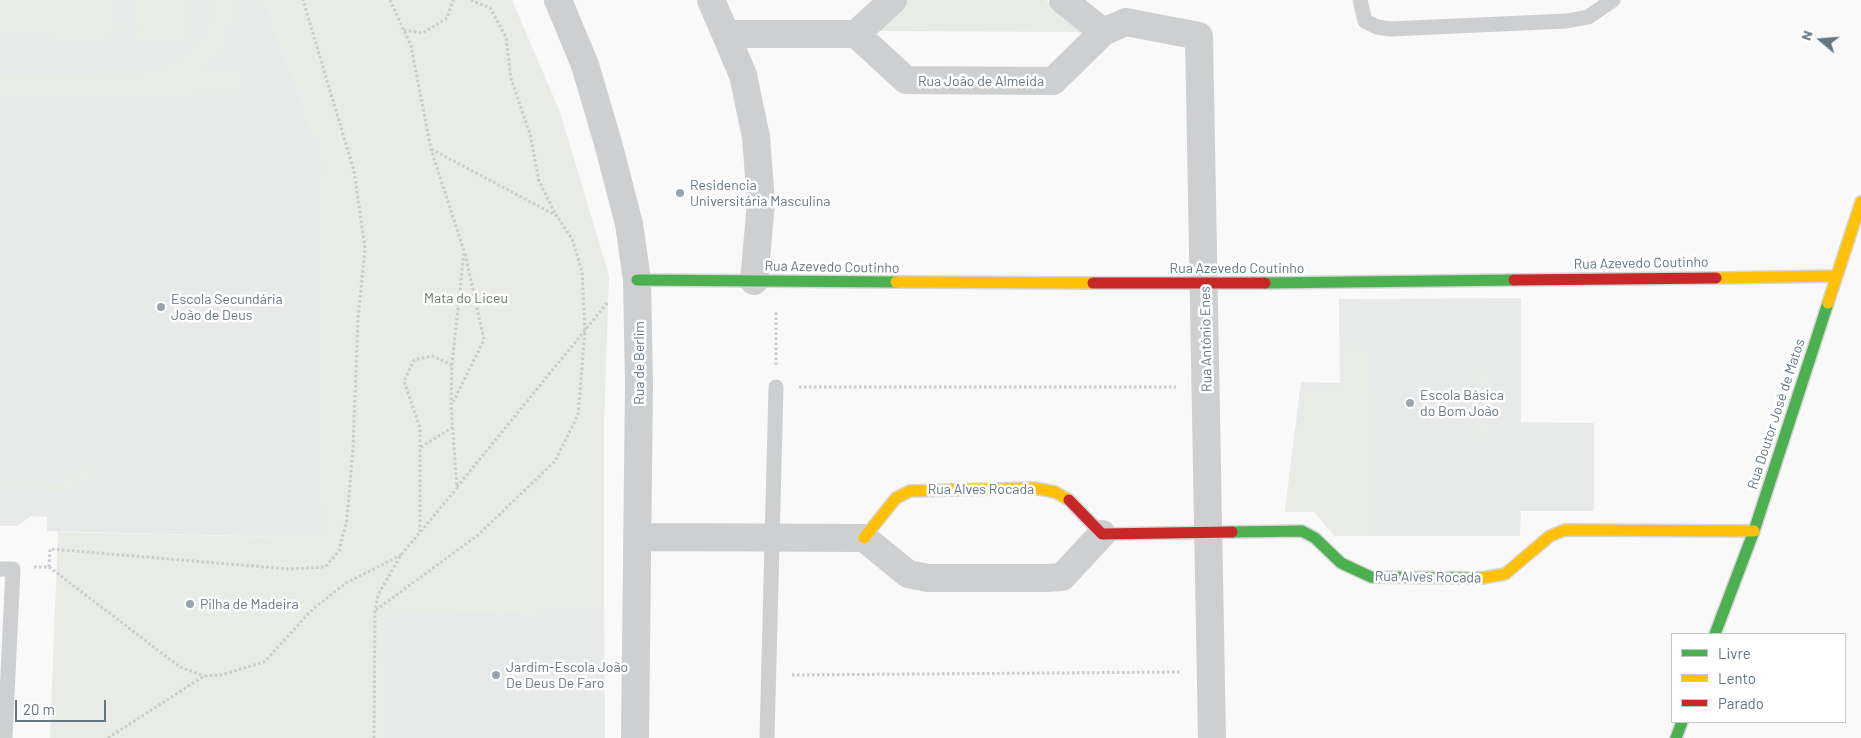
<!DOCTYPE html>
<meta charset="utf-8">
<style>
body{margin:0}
#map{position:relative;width:1861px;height:738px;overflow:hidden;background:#f9f9f9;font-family:Barlow,sans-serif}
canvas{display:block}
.legend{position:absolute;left:1671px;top:633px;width:175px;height:90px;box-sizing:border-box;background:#fff;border:1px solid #c1c8cd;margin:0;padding:6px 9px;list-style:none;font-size:15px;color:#657683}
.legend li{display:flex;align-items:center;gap:10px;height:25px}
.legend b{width:25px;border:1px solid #c1c8cd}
.north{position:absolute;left:1796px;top:15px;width:50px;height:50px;-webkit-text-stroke:4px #fff;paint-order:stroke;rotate:288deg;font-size:14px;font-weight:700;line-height:20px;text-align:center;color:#657683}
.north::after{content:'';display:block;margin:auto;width:18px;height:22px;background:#657683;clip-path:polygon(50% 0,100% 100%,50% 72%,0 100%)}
.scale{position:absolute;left:15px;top:700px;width:91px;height:22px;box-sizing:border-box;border:2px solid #657683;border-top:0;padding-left:6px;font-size:15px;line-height:18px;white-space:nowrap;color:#657683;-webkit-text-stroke:4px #fff;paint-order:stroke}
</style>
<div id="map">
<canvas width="1861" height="738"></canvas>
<ul class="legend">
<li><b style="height:6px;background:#4caf50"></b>Livre</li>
<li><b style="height:6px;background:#ffc107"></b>Lento</li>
<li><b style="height:6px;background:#c62828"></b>Parado</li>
</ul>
<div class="north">N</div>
<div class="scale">20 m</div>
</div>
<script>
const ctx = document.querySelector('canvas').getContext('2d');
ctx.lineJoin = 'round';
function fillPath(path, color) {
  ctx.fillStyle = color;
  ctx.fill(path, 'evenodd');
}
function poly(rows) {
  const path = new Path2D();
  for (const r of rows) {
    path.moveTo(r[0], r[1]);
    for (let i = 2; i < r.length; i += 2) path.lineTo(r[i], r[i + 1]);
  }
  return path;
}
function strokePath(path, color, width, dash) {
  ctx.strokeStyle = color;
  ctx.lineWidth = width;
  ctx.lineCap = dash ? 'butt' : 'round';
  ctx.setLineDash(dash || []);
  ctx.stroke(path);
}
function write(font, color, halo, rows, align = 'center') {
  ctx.font = font + ' Barlow,sans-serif';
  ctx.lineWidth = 5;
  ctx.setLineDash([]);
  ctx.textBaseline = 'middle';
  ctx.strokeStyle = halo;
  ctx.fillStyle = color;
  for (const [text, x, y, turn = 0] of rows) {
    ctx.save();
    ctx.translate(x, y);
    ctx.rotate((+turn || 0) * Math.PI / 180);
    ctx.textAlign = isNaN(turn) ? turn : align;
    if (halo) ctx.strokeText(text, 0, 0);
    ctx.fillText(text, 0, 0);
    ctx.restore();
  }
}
fillPath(poly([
 [0,0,264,0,322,156,323,538,47,531,47,517,31,516,17,526,0,526],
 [1521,298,1521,422,1594,423,1594,511,1521,511,1520,536,1335,536,1314,512,1285,512,1301,382,1340,383,1339,299],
 [604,611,605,738,388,738,387,612]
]), '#e8e9e9');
fillPath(poly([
 [0,0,118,0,119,32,105,33,105,41,55,43,54,34,1,35,0,44],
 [136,0,185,0,187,42,137,43],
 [215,0,239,0,238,8,223,46,203,71,243,71,243,94,0,99,0,76,136,75,172,64,188,54,199,42,210,20],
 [264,0,512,0,560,112,609,276,604,422,604,611,388,612,388,738,50,738,58,532,323,538,322,156],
 [908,0,1046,0,1083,32,875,31],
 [1340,347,1369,347,1370,536,1335,536,1314,512,1285,512,1295,430,1305,432,1305,390,1340,389],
 [1478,369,1487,369,1487,439,1478,438],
 [87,464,94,473,69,492,0,490,0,482,61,484]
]), '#e8ebe6');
const fast = poly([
 [637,280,896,282],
 [1265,283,1514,280],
 [1232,532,1302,531,1315,538,1341,563,1371,577,1482,578],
 [1715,634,1754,531,1828,303],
 [1676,738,1682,722]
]);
const slow = poly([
 [1716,278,1836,276],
 [896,282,1093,283],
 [1828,303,1861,202],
 [864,538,896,498,910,491,1034,488,1055,492,1069,500],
 [1482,578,1505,574,1550,536,1565,530,1754,531]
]);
const jam = poly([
 [1514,280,1716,278],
 [1093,283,1265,283],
 [1069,500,1102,534,1232,532]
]);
strokePath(fast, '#d5d6d7', 14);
strokePath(slow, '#d5d6d7', 14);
strokePath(jam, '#d5d6d7', 14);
strokePath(poly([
 [471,0,490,8,506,37,511,79,530,134,539,181,556,215],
 [404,30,423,33,447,18,453,0],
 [776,365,776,311],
 [799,387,1176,387],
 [453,402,484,340,465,253],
 [421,447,453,427],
 [457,487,608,302],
 [420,532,420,428,404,381,414,360,432,356,452,365],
 [34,567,49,567,180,667,204,676],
 [49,567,50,549,289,569,325,567,339,551,347,519,353,448,358,319,365,248,354,171,303,0],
 [376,610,478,535,555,461,578,415,585,330,582,271,572,239,557,216,431,149],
 [792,675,1181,672],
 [108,738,204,676,221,675,264,662,313,609,346,583,401,555],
 [374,738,375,611,378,595,401,555,457,488,451,405,452,365,464,251,431,149,411,46,390,0]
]), '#cbcccd', 3, [2.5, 2.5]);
strokePath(poly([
 [1360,0,1365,21,1377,27,1390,29,1567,21,1588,17,1613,0],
 [0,569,13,569,5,738],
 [767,738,776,387]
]), '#cecfd0', 15);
strokePath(poly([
 [558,0,585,65,608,143,629,224,637,280,639,384,635,738],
 [711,0,743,75,756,137,761,203,754,281],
 [1063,0,1103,32],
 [1126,22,1199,36,1212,738],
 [727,34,856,34],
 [856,34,906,80,1053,81,1103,32,1126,22],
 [856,34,893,0],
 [637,537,864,538,908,574,928,578,1046,578,1062,577,1102,534]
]), '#cecfd0', 28);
strokePath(fast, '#4caf50', 11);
strokePath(slow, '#ffc107', 11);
strokePath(jam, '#c62828', 11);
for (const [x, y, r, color] of [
 [680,193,5,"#99a4ac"],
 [161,307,5,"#99a4ac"],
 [1410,403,5,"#99a4ac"],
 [190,604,5,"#99a4ac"],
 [496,675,5,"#99a4ac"]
]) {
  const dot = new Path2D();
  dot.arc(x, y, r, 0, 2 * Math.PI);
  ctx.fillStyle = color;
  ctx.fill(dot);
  strokePath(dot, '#fff', 2);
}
write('14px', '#657683', '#fff', [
 ["Rua João de Almeida",981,81],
 ["Rua Azevedo Coutinho",1641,263,-1],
 ["Rua Azevedo Coutinho",832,267,1],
 ["Rua Azevedo Coutinho",1237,268],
 ["Rua António Enes",1206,339,-91],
 ["Rua de Berlim",639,363,-90],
 ["Rua Doutor José de Matos",1776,414,-72],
 ["Rua Alves Rocada",981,489],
 ["Rua Alves Rocada",1428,577,1]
]);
write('14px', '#657683', '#fff', [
 ["Residencia",690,185],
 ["Universitária Masculina",690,201],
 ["Escola Secundária",171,299],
 ["João de Deus",171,315],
 ["Escola Básica",1420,395],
 ["do Bom João",1420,411],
 ["Pilha de Madeira",200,604],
 ["Jardim-Escola João",506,667],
 ["De Deus De Faro",506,683]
], 'left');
write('14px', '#687a64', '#fff', [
 ["Mata do Liceu",466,298]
]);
</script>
